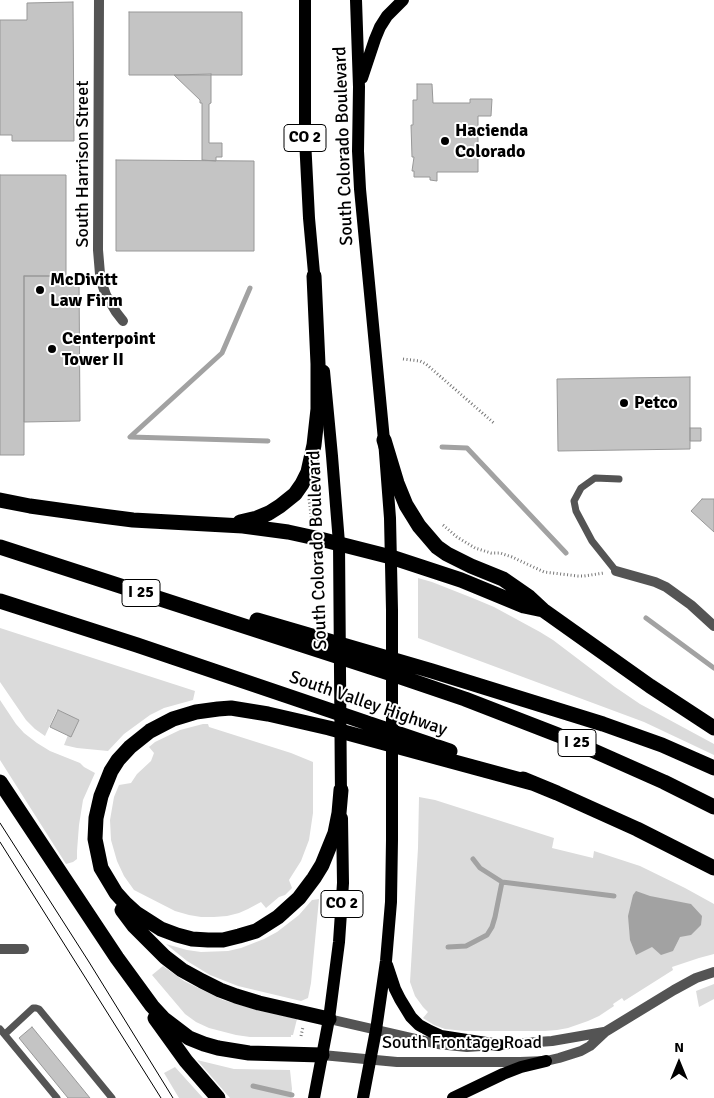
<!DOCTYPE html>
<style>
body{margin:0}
#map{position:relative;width:714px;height:1098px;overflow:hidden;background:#fff;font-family:Signika,sans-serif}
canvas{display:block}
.north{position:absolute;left:654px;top:1038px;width:50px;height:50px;-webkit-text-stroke:4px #fff;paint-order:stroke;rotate:0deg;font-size:14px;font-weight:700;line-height:20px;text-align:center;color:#000}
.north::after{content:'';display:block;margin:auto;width:18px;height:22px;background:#000;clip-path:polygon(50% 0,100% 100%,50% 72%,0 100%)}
</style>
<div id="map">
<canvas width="714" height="1098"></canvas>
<div class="north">N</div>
</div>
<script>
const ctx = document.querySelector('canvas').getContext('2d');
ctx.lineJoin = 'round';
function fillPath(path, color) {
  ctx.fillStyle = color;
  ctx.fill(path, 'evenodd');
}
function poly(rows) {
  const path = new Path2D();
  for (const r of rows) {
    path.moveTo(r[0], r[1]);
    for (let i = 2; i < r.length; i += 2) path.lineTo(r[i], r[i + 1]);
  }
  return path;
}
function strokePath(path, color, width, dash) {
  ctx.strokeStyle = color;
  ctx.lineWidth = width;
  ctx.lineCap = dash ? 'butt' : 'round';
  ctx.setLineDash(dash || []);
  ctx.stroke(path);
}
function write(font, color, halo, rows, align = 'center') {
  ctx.font = font + ' Signika,sans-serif';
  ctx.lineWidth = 4;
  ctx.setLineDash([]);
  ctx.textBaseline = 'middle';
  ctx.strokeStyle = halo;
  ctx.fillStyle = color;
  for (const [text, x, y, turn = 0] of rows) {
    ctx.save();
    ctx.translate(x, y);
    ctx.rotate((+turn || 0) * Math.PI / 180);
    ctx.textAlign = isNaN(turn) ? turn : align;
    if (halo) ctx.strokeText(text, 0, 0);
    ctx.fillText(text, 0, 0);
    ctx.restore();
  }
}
fillPath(poly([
 [418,578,432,582,475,599,494,607,540,632,553,640,615,687,640,704,714,744,714,755,644,722,418,638],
 [0,628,195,691,193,700,164,708,150,715,124,734,108,751,77,748,64,745,68,735,71,736,79,720,57,710,45,736,35,729,26,720,0,682],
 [0,700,16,724,24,733,37,743,50,751,80,763,84,767,95,773,83,800,79,825,77,851,77,859,73,862,66,864,0,760],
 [203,724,208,724,209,727,291,753,313,762,313,813,309,840,301,861,289,880,292,888,285,895,279,897,266,908,261,902,248,909,239,913,227,916,214,917,201,917,189,915,175,911,134,890,124,876,117,861,111,840,110,820,114,797,119,785,131,783,137,774,151,761,154,753,149,747,155,742,180,730],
 [419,797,435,800,554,838,552,848,593,858,594,851,640,866,685,888,714,904,714,954,699,958,672,967,673,970,624,1001,622,998,613,1004,614,1006,599,1016,588,1021,568,1028,557,1030,545,1031,465,1031,445,1029,434,1025,423,1018,428,1012,423,1007,415,996,410,982,418,848],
 [319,899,311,983,308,998,301,1001,238,986,210,975,187,961,166,944,187,950,201,952,228,951,241,948,264,939,277,932,299,915,312,900],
 [163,966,184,981,223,1000,257,1010,297,1019,293,1035,291,1035,291,1037,250,1037,236,1035,209,1028,196,1022,185,1014,152,975],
 [714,984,714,999,699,1007,696,991],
 [197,1060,234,1069,290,1070,292,1089,291,1098,230,1098],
 [175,1067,203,1098,179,1098,164,1073]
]), '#dbdbdb');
fillPath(poly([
 [636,891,650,896,691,904,702,916,701,925,691,935,680,937,673,951,661,955,652,947,636,955,630,940,628,916,633,895]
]), '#a2a2a2');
strokePath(poly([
 [250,288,222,353,130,437,268,441],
 [442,447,467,448,566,553],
 [646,618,714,668],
 [473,859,480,868,502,882,614,896],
 [448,947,466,946,487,935,492,927,495,917,502,882],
 [253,1086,292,1095]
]), '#a2a2a2', 5);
const building = poly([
 [73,2,74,141,12,141,12,135,0,135,0,20,27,20,27,3,73,2],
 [129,12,242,12,242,75,129,75,129,12],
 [211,74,211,103,209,104,209,143,222,143,222,157,216,157,216,161,202,160,202,103,200,103,200,100,174,75,211,74],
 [417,84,432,84,433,103,470,103,470,99,492,99,491,116,478,116,478,172,437,172,437,181,430,180,430,177,414,177,414,171,412,171,414,157,412,157,411,125,413,125,413,100,417,100,417,84],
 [116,160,254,161,254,251,116,251,116,160],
 [0,175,66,175,66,276,24,276,24,455,0,455,0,175],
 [24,276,79,276,80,421,24,422,24,276],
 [690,377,690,449,558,451,557,379,690,377],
 [690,428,701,428,701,441,690,441,690,428],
 [702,499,714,499,714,532,691,511,702,499],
 [58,710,79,720,71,737,50,727,58,710],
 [32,1027,90,1098,68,1098,19,1038,32,1027]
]);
fillPath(building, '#c4c4c4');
strokePath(building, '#989898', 1);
strokePath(poly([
 [403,359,420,361,426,364,495,424],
 [309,499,312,523],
 [443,525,457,537,475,548,491,553,500,553,512,557,544,572,578,576,584,576,604,573],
 [301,1036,303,1027]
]), '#767676', 3, [1, 2.5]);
strokePath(poly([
 [616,571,592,541,576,511,574,501,581,488,595,478,619,479],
 [0,1029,57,1098],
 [5,1034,33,1008,36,1008,39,1009,112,1098]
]), '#545454', 7);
strokePath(poly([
 [99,0,98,250,100,274,102,284,106,295,116,312,123,321],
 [616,571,655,582,666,587,691,605,714,626],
 [0,949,24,949],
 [329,1019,438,1044,467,1047,552,1041,604,1032],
 [322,1055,397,1062,520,1062,546,1061,559,1058,581,1051,590,1046,605,1032,674,990,696,978,714,972]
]), '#545454', 10);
strokePath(poly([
 [305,0,305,139,309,218,315,284],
 [356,0,359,87,358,151,360,189,384,440,390,518,392,610,392,840,391,902,386,961,376,1030,363,1098],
 [362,78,375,39,380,27,387,16,403,0],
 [324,371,332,456,339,543,341,798],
 [387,965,395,989,400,999,411,1017,419,1025,430,1031,441,1036,499,1045],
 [314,1098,329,1019,339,942,343,883,342,818],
 [453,1098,503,1074,521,1067,546,1061]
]), '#000', 12);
strokePath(poly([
 [384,440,397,483,406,505,419,526,437,547,447,554,471,566,503,579,529,597,543,610,650,686,714,728],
 [0,500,30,506,102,516,133,520,243,526,288,532,320,539,391,557,461,580,524,606,543,610],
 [240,522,257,518,269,513,280,506,295,494,302,484,308,472,314,445,318,409,318,364,314,276],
 [0,547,386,672,465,699,558,735,664,782,714,807],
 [0,601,137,645,450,751],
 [257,620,432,671,603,724,662,745,714,768],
 [523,779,557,793,637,829,714,868],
 [0,782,117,958,152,1006,164,1019,189,1038,204,1044,218,1048,249,1053,322,1055],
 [341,790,339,813,335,833,322,865,314,878,299,898,278,917,256,931,239,936,223,940,208,940,192,939,177,935,161,929,136,913,125,903,116,893,101,868,95,839,96,818,101,796,111,771,118,760,130,747,150,731,173,719,196,712,218,709,231,708,268,714,329,728,532,783],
 [122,910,134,926,165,957,182,970,202,981,220,990,236,996,259,1003,329,1019],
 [155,1018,186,1061,218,1098]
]), '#000', 15);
strokePath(poly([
 [0,823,89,962,173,1098],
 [0,842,161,1098]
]), '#000', 1);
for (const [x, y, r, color] of [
 [445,141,5,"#000"],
 [40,290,5,"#000"],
 [52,349,5,"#000"],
 [624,403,5,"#000"]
]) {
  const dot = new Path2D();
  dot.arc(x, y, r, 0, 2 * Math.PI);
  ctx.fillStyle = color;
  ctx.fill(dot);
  strokePath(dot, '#fff', 2);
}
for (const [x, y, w] of [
 [305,138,42],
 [141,593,38],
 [577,743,38],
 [342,904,42]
]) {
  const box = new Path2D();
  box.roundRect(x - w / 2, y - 13.5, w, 27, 4);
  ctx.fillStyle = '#fff';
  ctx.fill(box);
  strokePath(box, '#000', 1);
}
write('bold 16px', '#000', null, [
 ["CO 2",305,138],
 ["I 25",141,593],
 ["I 25",577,743],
 ["CO 2",342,904]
]);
write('bold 18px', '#000', '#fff', [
 ["Hacienda",455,131],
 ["Colorado",455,152],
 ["McDivitt",50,280],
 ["Law Firm",50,301],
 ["Centerpoint",62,339],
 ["Tower II",62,360],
 ["Petco",634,403]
], 'left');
write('18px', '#000', '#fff', [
 ["South Colorado Boulevard",344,146,-92],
 ["South Harrison Street",83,164,-90],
 ["South Colorado Boulevard",318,550,-92],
 ["South Valley Highway",368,704,19],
 ["South Frontage Road",462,1043]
]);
</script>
